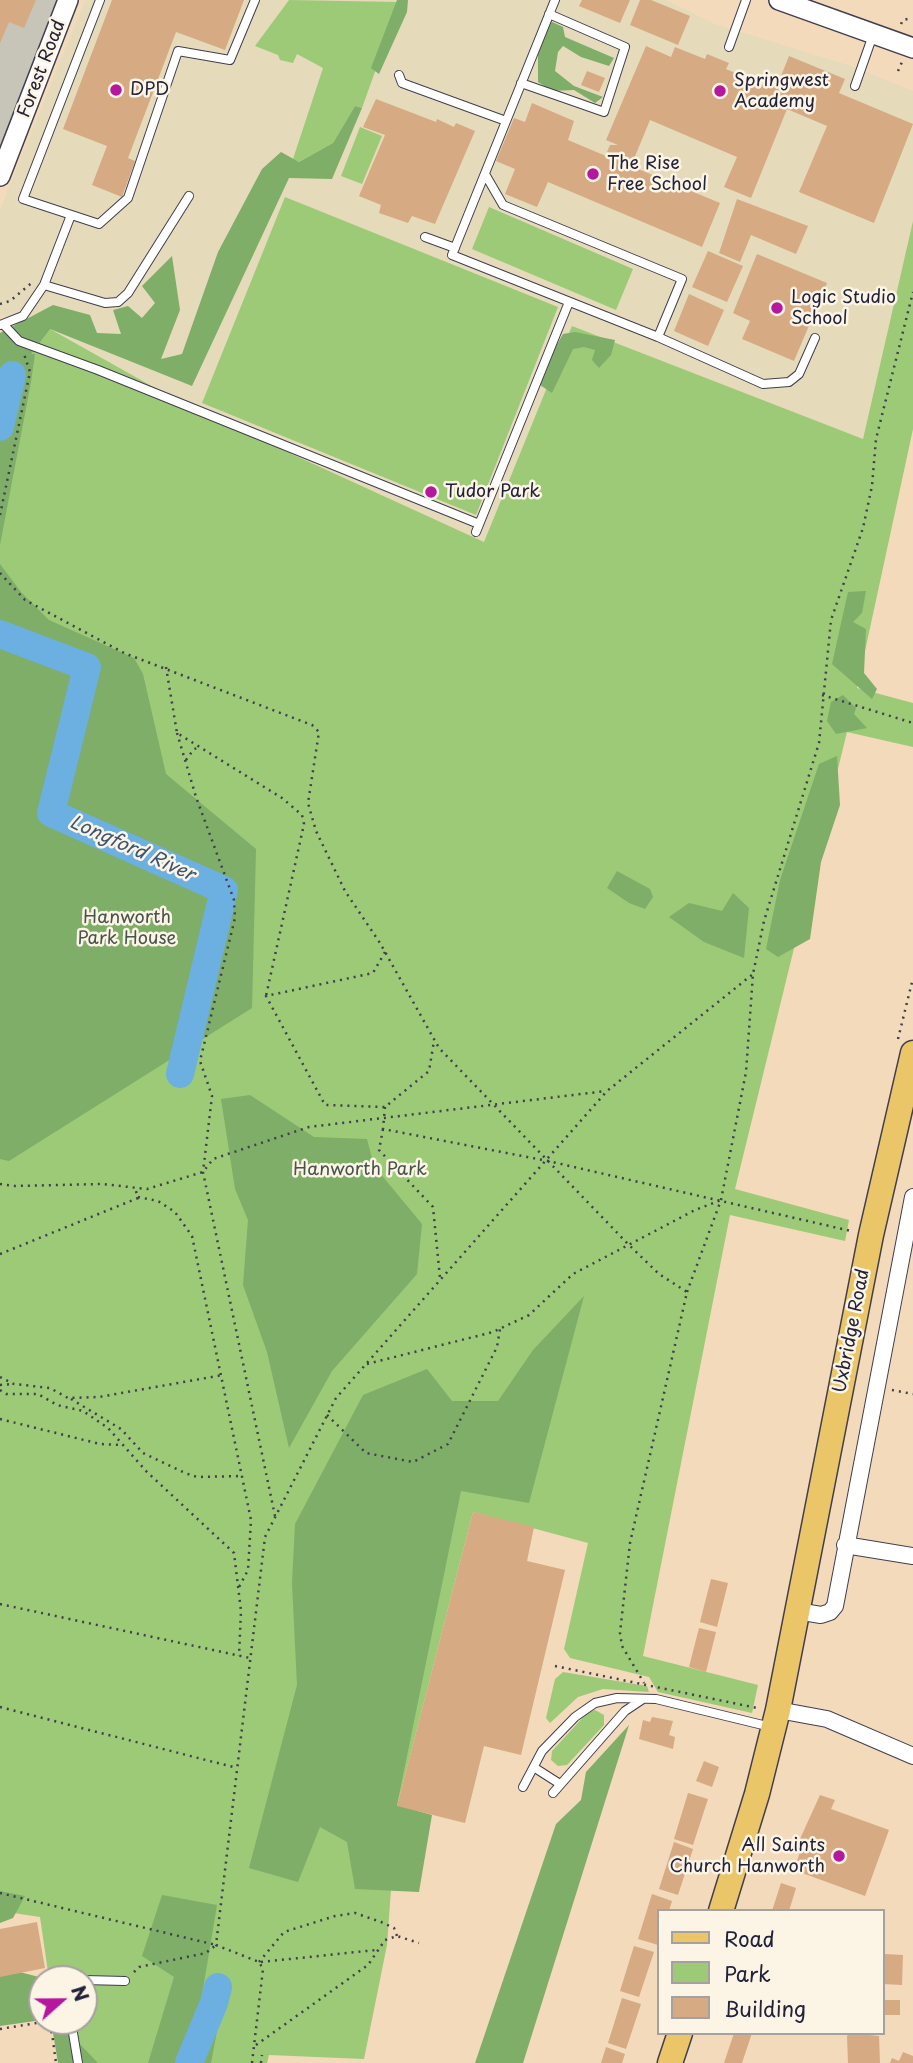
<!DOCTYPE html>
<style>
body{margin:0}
#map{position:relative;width:913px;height:2063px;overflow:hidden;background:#f2daba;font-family:"Playpen Sans",sans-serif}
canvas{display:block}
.legend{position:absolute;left:657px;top:1909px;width:228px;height:126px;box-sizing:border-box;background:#fcf5e5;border:2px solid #a5a1a1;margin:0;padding:9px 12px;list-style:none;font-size:21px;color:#22223b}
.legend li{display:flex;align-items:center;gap:14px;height:35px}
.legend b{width:35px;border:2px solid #a5a1a1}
.north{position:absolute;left:28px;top:1965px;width:70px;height:70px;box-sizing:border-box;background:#fcf5e5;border:2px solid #a5a1a1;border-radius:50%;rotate:69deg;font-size:19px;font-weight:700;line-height:28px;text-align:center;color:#22223b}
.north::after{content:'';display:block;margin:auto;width:24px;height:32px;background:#b5179e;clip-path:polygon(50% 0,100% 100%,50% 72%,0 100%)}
</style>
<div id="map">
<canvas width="913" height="2063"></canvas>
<ul class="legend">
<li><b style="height:9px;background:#ebc669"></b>Road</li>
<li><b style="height:19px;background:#9dca77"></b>Park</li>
<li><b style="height:19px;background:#d6aa82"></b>Building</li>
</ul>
<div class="north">N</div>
</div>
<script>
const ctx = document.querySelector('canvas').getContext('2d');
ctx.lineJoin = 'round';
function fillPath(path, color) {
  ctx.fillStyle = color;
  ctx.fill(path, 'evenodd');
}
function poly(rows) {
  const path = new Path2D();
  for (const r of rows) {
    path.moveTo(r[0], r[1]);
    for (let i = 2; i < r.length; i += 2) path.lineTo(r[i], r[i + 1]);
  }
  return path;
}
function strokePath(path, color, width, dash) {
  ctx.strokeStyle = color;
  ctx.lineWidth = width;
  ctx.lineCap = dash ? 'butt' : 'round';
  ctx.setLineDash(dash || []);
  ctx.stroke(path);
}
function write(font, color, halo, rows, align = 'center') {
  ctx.font = font + ' "Playpen Sans",sans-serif';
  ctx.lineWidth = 5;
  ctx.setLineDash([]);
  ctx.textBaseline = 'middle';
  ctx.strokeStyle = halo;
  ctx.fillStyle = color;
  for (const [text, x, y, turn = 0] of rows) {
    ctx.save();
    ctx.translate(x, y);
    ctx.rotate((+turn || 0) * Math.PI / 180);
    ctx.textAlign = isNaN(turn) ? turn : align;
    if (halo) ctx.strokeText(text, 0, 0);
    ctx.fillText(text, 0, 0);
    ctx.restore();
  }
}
fillPath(poly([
 [85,0,666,0,715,24,854,67,913,91,913,221,752,925,49,329,0,315,0,210]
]), '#e5dbba');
fillPath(poly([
 [0,0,59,0,0,150]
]), '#c7c5b8');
fillPath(poly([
 [289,0,400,2,362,108,355,106,333,143,299,162,293,159,323,68,297,54,293,63,280,60,278,55,255,46],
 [360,127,382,136,362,184,341,176],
 [285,197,558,307,476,515,202,403],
 [489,207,633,269,616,310,472,249],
 [913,221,913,429,857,688,913,703,913,747,847,732,735,1189,849,1220,845,1241,730,1215,643,1656,758,1685,752,1713,658,1692,649,1677,570,1658,564,1649,588,1543,473,1512,397,1806,387,1945,364,2059,269,2055,267,2063,62,2063,55,2021,84,2021,84,1979,49,1979,40,1917,0,1911,0,343,50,329,189,407,484,542,572,326,863,439],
 [563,1672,647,1686,649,1692,603,1689,578,1697,550,1723,546,1718,555,1679],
 [595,1710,604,1715,604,1725,567,1765,558,1766,551,1760,552,1751,587,1713]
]), '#9dca77');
fillPath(poly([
 [397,0,408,0,407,12,379,74,371,68],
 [550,21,563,27,565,37,614,58,609,66,581,57,563,46,558,52,555,71,574,86,603,97,595,103,574,90,552,91,538,82,538,54],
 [355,106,362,108,332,179,289,178,192,386,50,329,31,354,35,354,31,382,0,545,0,333,53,305,90,315,97,333,121,334,113,310,128,306,142,318,155,303,142,286,172,256,180,310,161,359,182,354,218,252,262,169,281,152,299,162,333,143],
 [575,332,615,340,611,355,599,368,592,360,595,350,584,347,573,349,552,393,540,385,552,353,563,334],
 [0,564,21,592,49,620,134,658,143,674,166,774,256,849,252,1008,9,1161,0,1159],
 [866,591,862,613,853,622,866,629,864,673,877,689,872,699,832,664,848,592],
 [843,695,856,708,854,714,867,728,836,734,827,721,831,702],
 [837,756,840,805,821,862,810,939,778,957,766,949,780,880,819,764],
 [617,871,650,889,653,897,645,909,629,903,607,888],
 [733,893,749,908,744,958,704,942,669,917,689,903,722,911],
 [250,1095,314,1137,367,1139,374,1166,422,1224,417,1274,332,1371,289,1448,267,1352,243,1285,248,1220,235,1189,221,1099],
 [584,1296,529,1503,461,1491,397,1805,432,1815,419,1892,355,1889,347,1842,320,1827,298,1882,249,1868,297,1685,292,1583,295,1524,363,1395,427,1369,452,1401,498,1401,533,1350],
 [629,1725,523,2063,475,2063,556,1824,581,1800,586,1772],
 [0,1891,25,1896,13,1918,0,1923],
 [162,1895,217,1905,200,2007,220,2015,211,2063,148,2063,174,1977,142,1956],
 [0,1967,43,1978,42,2020,0,2026],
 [51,2021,68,2021,74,2038,98,2063,58,2063]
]), '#7eae68');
strokePath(poly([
 [0,427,12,375],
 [0,634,87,667,51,813,224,890,180,1074],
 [189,2063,214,2003,218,1987]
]), '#6bb0e1', 28);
fillPath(poly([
 [0,0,36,0,24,28,9,22,0,43],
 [112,0,244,0,225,50,176,32,128,158,135,161,122,197,92,185,107,146,63,129],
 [582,0,630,0,620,23,579,6],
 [640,0,651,0,690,16,678,45,630,25],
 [646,46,671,57,675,47,705,59,707,54,729,63,726,69,769,87,770,83,777,86,789,56,845,79,839,93,913,124,874,223,799,192,827,126,787,109,751,198,724,187,737,157,650,120,631,166,720,203,702,247,548,182,537,207,505,194,515,169,496,161,514,118,525,122,532,103,574,121,568,140,613,159,615,156,607,152,610,145,618,145,606,140],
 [587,71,605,78,599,92,581,85],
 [376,99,436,122,437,119,454,127,456,123,475,131,435,224,412,216,408,223,379,213,381,205,359,196,385,135,363,127],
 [737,199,808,226,796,254,751,235,740,262,719,253],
 [708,251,743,266,727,302,692,287],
 [757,254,827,283,794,361,742,339,750,321,733,313],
 [689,294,724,310,708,346,674,331],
 [473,1512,534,1527,527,1561,565,1570,521,1755,484,1746,465,1823,397,1806],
 [711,1579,728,1583,717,1627,700,1622],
 [699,1628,716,1632,706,1672,689,1667],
 [652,1717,673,1721,669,1735,675,1737,673,1749,639,1739,643,1720,650,1722],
 [704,1761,719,1767,712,1787,696,1781],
 [688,1793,708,1799,693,1845,674,1839],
 [820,1795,835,1800,831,1809,889,1830,865,1896,794,1870,803,1843,799,1841],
 [674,1842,693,1849,678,1895,659,1889],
 [781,1883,796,1888,789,1911,772,1911],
 [652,1894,672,1901,669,1911,659,1911,658,1945,638,1939],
 [37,1922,45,1968,0,1977,0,1929],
 [634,1946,654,1952,639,1997,620,1991],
 [884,1954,903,1955,902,1985,883,1984],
 [622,1998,641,2004,626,2049,608,2043],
 [885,2000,900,2000,900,2015,885,2015],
 [734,2033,752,2033,742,2063,724,2063],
 [850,2033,879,2036,880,2063,848,2063,847,2036],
 [606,2047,625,2054,622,2063,601,2063],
 [903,2052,913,2056,913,2063,890,2063,892,2058,899,2061]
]), '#d6aa82');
const service = poly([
 [100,0,23,199,99,224,128,198,178,51,230,60,255,0],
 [555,0,452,255,658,337,763,384,789,382,799,374,815,338],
 [729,47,746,0],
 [399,75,402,83,506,121],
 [521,83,604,112,625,47,549,14],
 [855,86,873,35],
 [485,174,503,205,682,279,658,337],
 [425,237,455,248],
 [44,285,71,215],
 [0,325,23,316,44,285,105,303,118,302,128,293,189,196],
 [4,325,19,341,98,370,479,524],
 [476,532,569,302],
 [535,1768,560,1784],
 [523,1787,542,1751,575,1717,595,1703,617,1698,656,1699,771,1727],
 [553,1793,625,1711,643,1699],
 [84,1980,125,1981],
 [71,2021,78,2063]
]);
const minor = poly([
 [845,1545,913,1556],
 [797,1611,821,1615,830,1612,835,1606,913,1197],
 [778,1710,827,1719,913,1756]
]);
const tertiary = poly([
 [779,0,913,48],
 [0,176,68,0]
]);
const primary = poly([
 [721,1911,757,1794,778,1710,871,1235,913,1053],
 [670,2063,680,2033]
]);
strokePath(service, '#413e4e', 10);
strokePath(minor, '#413e4e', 18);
strokePath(tertiary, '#413e4e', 22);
strokePath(primary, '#413e4e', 27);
strokePath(poly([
 [901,24,903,20,912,18],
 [898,71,902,62],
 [0,304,10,301,34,281],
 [0,515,30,372,24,354],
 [0,573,25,600,124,653,312,725,319,732,308,803,316,831,345,891,380,943,439,1048,628,1244,659,1274,687,1292,630,1543,620,1633,622,1646,644,1683],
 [166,667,177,733,282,798,302,815,304,824,266,996],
 [822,695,913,723],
 [177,733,196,797,234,900,235,918,200,1061,212,1096,203,1172,275,1516],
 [186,760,194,749,201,747],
 [385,952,373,973,266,996,325,1105,385,1107,429,1071,434,1041],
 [898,1039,913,978],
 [385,1107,383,1129,548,1161,851,1231],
 [383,1129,379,1150,433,1207,440,1278],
 [0,1184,15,1186,102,1184,147,1189,203,1172,213,1159,309,1127,606,1091],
 [138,1197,158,1201,175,1212,192,1236,251,1520,248,1570,238,1589],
 [0,1254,138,1198,135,1188],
 [687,1292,721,1200,746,1072,753,974,764,921,819,743,831,620,863,528,872,486,876,439,913,292],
 [367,1364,493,1332,529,1315,573,1274,695,1210,721,1200],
 [0,1377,14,1384,50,1388,68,1398,99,1397,223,1375],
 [0,1385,14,1384],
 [0,1390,6,1394,38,1394,57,1405,83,1411,108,1428,146,1471,234,1553,241,1611,239,1656],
 [892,1390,913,1394],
 [71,1399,121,1429,143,1453,185,1473,197,1477,243,1476],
 [327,1415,366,1453,413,1462,448,1444,497,1347,500,1329],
 [0,1419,100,1444,123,1445],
 [0,1604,250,1658],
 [555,1666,757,1708],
 [0,1707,237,1768],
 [0,1893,216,1945],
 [259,1962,284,1932,335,1916,355,1913,381,1922,394,1928,397,1936],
 [261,1962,376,1950],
 [134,1972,139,1967,206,1953,216,1945],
 [0,2029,43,2022,52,2033,56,2063],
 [256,2045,368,1965,385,1940,397,1936,419,1943],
 [252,2063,263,1969,259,1962,216,1945,265,1537,336,1398,607,1091,753,974],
 [261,2063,262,2055]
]), '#413e4e', 2.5, [2, 5]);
strokePath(service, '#fff', 8);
strokePath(minor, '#fff', 16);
strokePath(tertiary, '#fff', 19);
strokePath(primary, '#ebc669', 24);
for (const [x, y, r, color] of [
 [116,90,7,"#b5179e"],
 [720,91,7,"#b5179e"],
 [593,174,7,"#b5179e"],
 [777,308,7,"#b5179e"],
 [431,492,7,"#b5179e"],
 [839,1856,7,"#b5179e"]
]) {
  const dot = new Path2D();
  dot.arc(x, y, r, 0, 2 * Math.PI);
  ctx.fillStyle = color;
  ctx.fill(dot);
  strokePath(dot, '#fcf5e5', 2.5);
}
write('18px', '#22223b', '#fcf5e5', [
 ["Forest Road",42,69,-69],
 ["Uxbridge Road",852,1331,-79]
]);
write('18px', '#22223b', '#fcf5e5', [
 ["Springwest",734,81],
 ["Academy",734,102],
 ["DPD",130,90],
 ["The Rise",607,164],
 ["Free School",607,185],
 ["Logic Studio",791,298],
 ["School",791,319],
 ["Tudor Park",445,492],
 ["All Saints",825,1846,"right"],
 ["Church Hanworth",825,1867,"right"]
], 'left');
write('18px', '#47544d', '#fcf5e5', [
 ["Hanworth",127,918],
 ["Park House",127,939],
 ["Hanworth Park",360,1170]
]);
write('italic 19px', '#3c5475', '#fcf5e5', [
 ["Longford River",132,849,24]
]);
</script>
